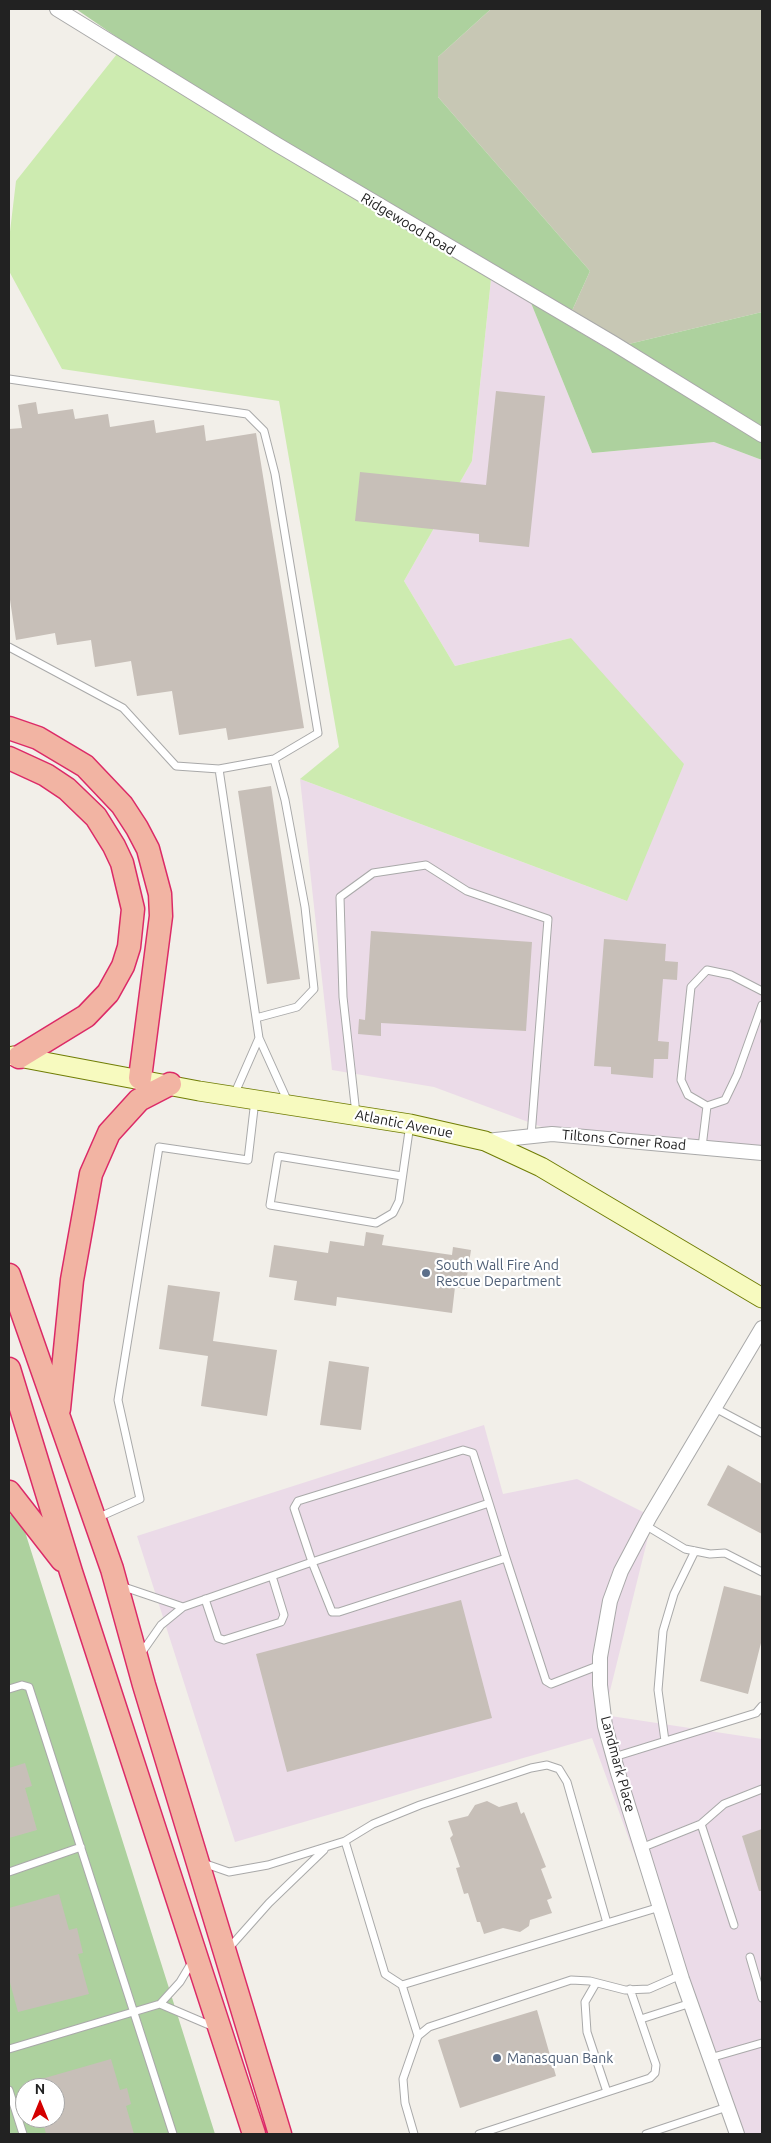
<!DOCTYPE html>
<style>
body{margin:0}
#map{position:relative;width:771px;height:2143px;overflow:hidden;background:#f2efe9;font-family:Ubuntu,sans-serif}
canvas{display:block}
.frame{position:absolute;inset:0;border:10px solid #222;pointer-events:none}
.north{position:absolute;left:15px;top:2078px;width:50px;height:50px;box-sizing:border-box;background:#fff;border:1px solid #a7a7a7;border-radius:50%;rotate:0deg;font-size:14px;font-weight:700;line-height:20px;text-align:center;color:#222}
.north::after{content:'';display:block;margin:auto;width:18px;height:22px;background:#d40000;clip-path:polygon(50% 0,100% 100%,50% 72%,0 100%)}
</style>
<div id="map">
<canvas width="771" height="2143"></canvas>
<div class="frame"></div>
<div class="north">N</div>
</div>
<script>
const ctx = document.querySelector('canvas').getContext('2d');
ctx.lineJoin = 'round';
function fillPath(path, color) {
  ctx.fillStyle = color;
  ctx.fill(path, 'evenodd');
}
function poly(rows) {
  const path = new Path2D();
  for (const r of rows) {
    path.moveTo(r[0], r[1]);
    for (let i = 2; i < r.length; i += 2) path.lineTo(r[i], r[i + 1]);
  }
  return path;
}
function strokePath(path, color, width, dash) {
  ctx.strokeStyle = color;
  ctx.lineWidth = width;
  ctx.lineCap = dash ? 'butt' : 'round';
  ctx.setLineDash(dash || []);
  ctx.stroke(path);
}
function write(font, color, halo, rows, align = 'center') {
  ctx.font = font + ' Ubuntu,sans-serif';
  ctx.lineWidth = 4.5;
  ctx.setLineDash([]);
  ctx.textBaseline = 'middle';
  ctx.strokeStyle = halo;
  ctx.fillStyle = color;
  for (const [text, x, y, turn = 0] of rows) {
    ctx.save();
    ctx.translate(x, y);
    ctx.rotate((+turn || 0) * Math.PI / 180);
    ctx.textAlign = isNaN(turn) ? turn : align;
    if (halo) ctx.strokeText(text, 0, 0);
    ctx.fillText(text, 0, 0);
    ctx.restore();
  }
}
fillPath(poly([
 [491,279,531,303,592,453,714,442,762,460,762,1155,566,1136,434,1087,332,1070,300,779,627,901,571,638,455,666,404,581,472,461],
 [484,1425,503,1494,577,1479,653,1517,604,1715,762,1739,762,2134,737,2134,592,1738,235,1842,137,1536]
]), '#ebdbe8');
fillPath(poly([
 [491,9,762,9,762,312,608,349,566,324,590,271,438,97,438,57]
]), '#c7c7b4');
fillPath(poly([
 [117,54,491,279,472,461,404,581,455,666,571,638,684,764,627,901,300,779,339,747,279,401,62,369,9,271,9,240,16,181]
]), '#cdebb0');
fillPath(poly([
 [76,9,491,9,438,57,438,97,590,271,566,324,608,349,762,312,762,460,714,442,592,453,531,303,117,54,124,42],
 [9,1514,21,1519,215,2134,9,2134],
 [25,2088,55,2088,55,2118,25,2118]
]), '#add19e');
fillPath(poly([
 [496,391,545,396,529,547,479,542,479,534,355,521,360,472,486,485],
 [36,402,38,414,73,409,75,419,108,414,110,427,154,420,156,433,204,425,206,441,256,433,304,728,228,740,226,728,179,735,172,691,137,696,131,661,95,667,91,640,57,645,55,633,16,640,9,593,9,429,22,428,18,405],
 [271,786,300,979,267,984,238,791],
 [371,931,532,942,526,1031,381,1023,381,1036,358,1034,359,1019,365,1020],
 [604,939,666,944,665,961,678,962,677,980,663,979,658,1041,669,1042,668,1059,654,1059,653,1078,611,1074,611,1067,594,1066],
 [366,1232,384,1235,382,1245,452,1255,453,1247,471,1250,465,1289,455,1287,452,1313,337,1297,336,1306,294,1300,297,1281,269,1277,274,1245,328,1253,330,1241,364,1246],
 [168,1285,220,1292,213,1341,277,1350,267,1416,201,1406,208,1356,159,1349],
 [329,1361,369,1367,361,1430,320,1425],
 [728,1465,762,1484,762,1534,707,1505],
 [724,1586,762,1596,762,1639,748,1694,700,1681],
 [461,1600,492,1718,287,1772,256,1654],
 [25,1763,32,1786,25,1788,37,1830,9,1838,9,1768],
 [487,1801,499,1807,517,1802,521,1814,524,1812,546,1867,541,1869,552,1898,547,1900,552,1913,530,1920,529,1926,520,1932,503,1928,484,1934,480,1922,477,1922,468,1893,464,1894,456,1868,460,1867,450,1838,453,1835,448,1821,468,1816,475,1805],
 [762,1829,762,1891,759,1891,742,1836],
 [59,1894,69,1930,77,1928,83,1953,78,1954,89,1994,18,2012,9,1979,9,1908],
 [537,2010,556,2076,460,2108,438,2040],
 [111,2059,120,2090,127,2088,131,2104,126,2106,134,2134,46,2134,42,2118,55,2118,55,2088,24,2088,24,2084]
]), '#c7bfb8');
const service = poly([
 [9,379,247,414,264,431,275,474,318,733,274,759,219,769,259,1038],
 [9,647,123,708,176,766,219,769],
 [762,991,731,975,707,970,691,987,681,1080,688,1095,707,1106,725,1100,737,1075,762,1005],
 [256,1018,297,1007,314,989,305,907,285,800,274,759],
 [234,1095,259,1038,288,1102],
 [356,1114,343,997,340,897,373,873,426,865,467,891,548,919,531,1136],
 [702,1147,707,1106],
 [402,1176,278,1156,270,1205,376,1223,393,1213,399,1201,410,1124],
 [715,1408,762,1433],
 [489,1503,312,1562,294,1508,298,1501,463,1450,473,1453,489,1503,506,1558],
 [97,1518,140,1499,118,1400,159,1147,248,1160,255,1100],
 [645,1525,685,1549,710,1554,725,1553,762,1572],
 [121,1586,183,1607,161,1625,140,1655],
 [205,1599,218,1638,224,1640,281,1622,284,1615,272,1576],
 [183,1607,312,1562,332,1612,339,1612,506,1558,546,1681,551,1684,600,1665],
 [9,1689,22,1685,29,1687,173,2134],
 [665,1741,658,1690,663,1631,674,1594,695,1551],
 [614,1757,756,1713,762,1706],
 [641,1848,701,1824],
 [203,1863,229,1872,268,1865,345,1841],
 [9,1872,81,1847],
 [734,1925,701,1824,724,1804,762,1789],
 [229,1948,269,1903,324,1850],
 [750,1957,762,1998],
 [192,1962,180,1982,160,2004,214,2027],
 [596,1983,585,2002,587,2032,607,2092],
 [402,1985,607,1923],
 [641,2019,691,2003],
 [418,2036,402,1985,385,1974,345,1841,373,1824,420,1805,531,1768,547,1765,559,1769,567,1782,607,1923,660,1907],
 [9,2049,160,2004],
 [710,2058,762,2043],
 [9,2090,23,2134],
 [414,2134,405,2103,403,2079,418,2036,429,2027,571,1980,590,1981,625,1990,649,1989,681,1975],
 [479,2134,650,2078,655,2073,656,2065,630,1989],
 [646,2134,727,2107]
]);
const minor = poly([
 [57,9,276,144,613,343,762,435],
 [486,1141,552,1134,762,1153],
 [737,2134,682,1979,618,1773,605,1726,600,1685,600,1657,610,1601,621,1571,649,1518,762,1328]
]);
const secondary = poly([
 [13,1056,199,1091,410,1124,485,1141,541,1167,762,1298]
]);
const trunk = poly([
 [9,728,38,738,85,766,122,805,137,828,148,849,160,894,161,916,140,1078],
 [9,758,46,775,67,789,96,817,114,846,122,863,133,909,129,947,123,966,108,993,86,1016,19,1057],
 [9,1275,112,1569,144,1685,280,2134],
 [9,1369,71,1572,254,2134],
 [59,1409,72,1280,91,1174,109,1133,139,1100,170,1084],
 [9,1492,62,1560]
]);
strokePath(service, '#a9a9a9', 9);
strokePath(minor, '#a9a9a9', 16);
strokePath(secondary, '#707d05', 21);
strokePath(trunk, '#dc2a67', 25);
strokePath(service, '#fff', 7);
strokePath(minor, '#fff', 14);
strokePath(secondary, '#f7fabf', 19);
strokePath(trunk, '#f2b4a3', 22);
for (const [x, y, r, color] of [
 [426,1273,5,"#5c6f8a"],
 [497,2058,5,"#5c6f8a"]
]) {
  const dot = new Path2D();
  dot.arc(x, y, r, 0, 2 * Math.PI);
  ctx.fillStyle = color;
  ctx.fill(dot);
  strokePath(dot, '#fff', 2);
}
write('14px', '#222', '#fff', [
 ["Ridgewood Road",408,224,31],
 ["Atlantic Avenue",404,1124,11],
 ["Tiltons Corner Road",624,1140,5],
 ["Landmark Place",618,1764,75]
]);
write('14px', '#4e5e75', '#fff', [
 ["South Wall Fire And",436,1265],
 ["Rescue Department",436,1281],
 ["Manasquan Bank",507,2058]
], 'left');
</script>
